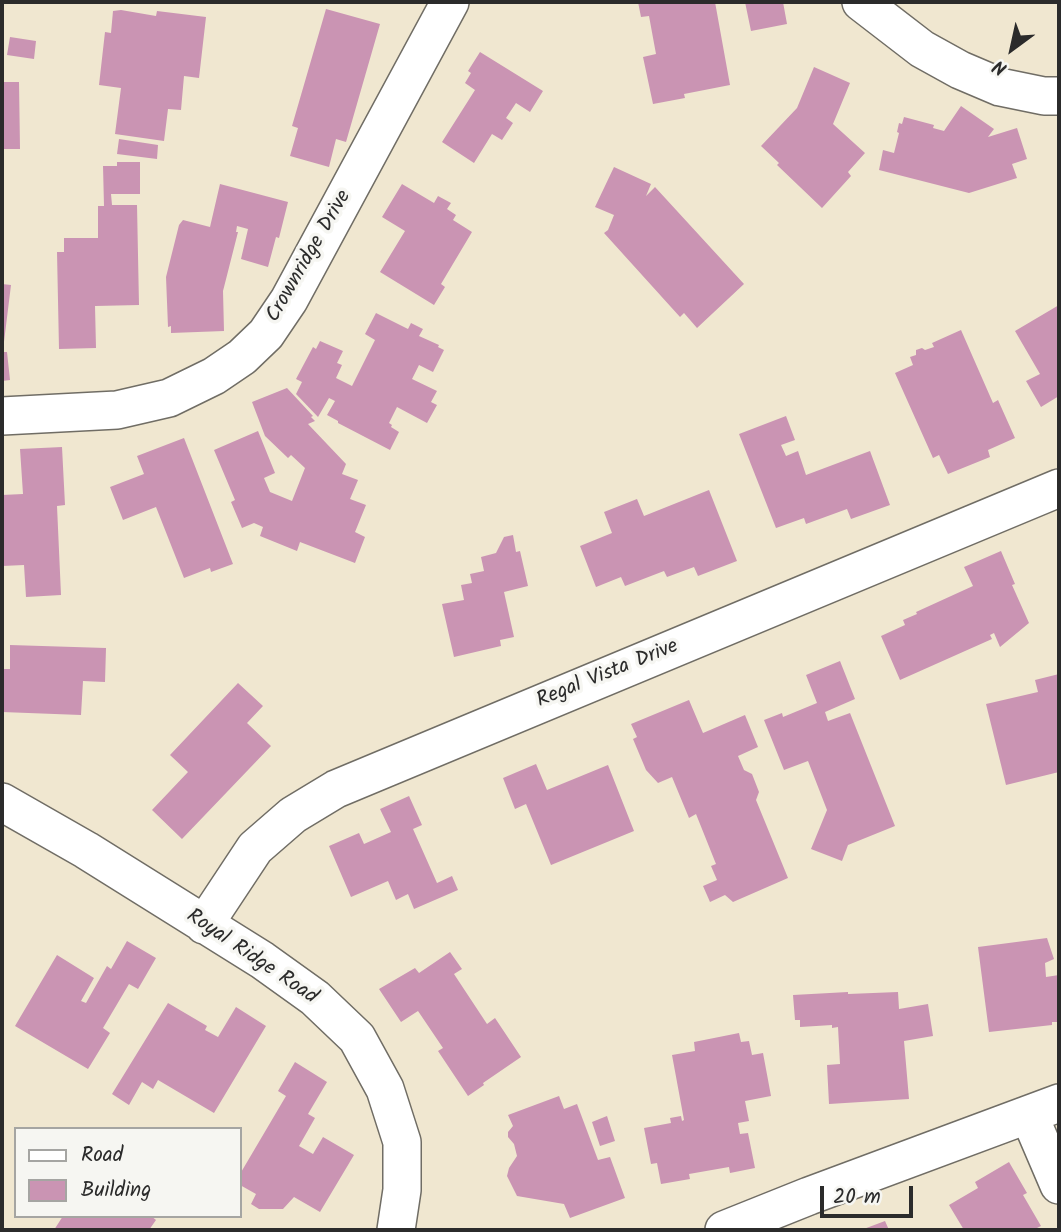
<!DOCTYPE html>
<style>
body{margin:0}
#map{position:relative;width:1061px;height:1232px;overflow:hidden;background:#f0e7d0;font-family:Kalam,sans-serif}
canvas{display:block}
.frame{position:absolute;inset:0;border:4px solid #2b2b2b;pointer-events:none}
.legend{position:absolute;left:14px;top:1127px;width:228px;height:91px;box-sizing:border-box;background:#f6f6f2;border:2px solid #a5a5a2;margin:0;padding:9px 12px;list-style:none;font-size:21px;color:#2b2b2b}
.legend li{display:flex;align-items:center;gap:14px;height:35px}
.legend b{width:35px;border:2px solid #a5a5a2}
.north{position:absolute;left:977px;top:14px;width:70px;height:70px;-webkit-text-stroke:5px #f6f6f2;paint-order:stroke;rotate:213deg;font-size:19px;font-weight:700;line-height:28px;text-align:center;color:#2b2b2b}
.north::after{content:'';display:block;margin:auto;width:24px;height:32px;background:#2b2b2b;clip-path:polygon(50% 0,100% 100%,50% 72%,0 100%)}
.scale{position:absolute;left:820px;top:1186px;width:93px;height:32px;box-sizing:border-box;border:4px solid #2b2b2b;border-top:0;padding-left:9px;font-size:21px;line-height:24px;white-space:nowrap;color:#2b2b2b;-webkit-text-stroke:5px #f6f6f2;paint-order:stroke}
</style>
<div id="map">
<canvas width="1061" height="1232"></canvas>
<div class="frame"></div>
<ul class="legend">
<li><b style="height:9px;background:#fff"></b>Road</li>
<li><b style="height:19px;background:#ca94b3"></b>Building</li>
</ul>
<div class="north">N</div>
<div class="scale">20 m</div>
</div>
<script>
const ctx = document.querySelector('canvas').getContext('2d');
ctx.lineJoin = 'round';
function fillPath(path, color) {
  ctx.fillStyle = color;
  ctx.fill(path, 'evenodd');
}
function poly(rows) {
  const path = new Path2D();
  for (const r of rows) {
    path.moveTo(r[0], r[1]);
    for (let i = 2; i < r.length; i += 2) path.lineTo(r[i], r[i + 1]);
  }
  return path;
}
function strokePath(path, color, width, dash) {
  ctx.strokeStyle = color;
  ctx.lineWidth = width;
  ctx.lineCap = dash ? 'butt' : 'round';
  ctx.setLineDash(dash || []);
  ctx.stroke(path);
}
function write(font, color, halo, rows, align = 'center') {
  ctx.font = font + ' Kalam,sans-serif';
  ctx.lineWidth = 7;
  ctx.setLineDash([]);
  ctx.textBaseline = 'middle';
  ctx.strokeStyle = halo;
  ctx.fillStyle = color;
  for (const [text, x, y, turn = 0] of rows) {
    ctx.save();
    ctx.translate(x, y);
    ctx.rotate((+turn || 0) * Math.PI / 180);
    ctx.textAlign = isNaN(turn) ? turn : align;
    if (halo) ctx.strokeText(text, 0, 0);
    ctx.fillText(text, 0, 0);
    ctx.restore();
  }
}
fillPath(poly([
 [638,2,715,2,730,85,684,94,685,98,653,104,643,57,656,54,649,16,641,17],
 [745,2,783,2,787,24,751,31],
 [326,9,380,24,346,142,336,139,329,167,290,156,298,128,292,126],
 [121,10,156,16,157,11,206,17,199,78,184,76,181,110,168,109,164,141,115,134,121,88,99,85,105,32,111,33,113,11],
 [10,37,36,41,34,59,7,55],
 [480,52,543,91,530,112,516,103,506,118,513,123,502,140,492,134,474,163,442,142,475,90,465,83,471,73,468,71],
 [814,67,850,83,833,124,865,153,848,172,851,176,822,208,777,165,779,163,761,146,797,108],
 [2,82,19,82,20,149,2,149],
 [961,106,994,129,988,137,1017,128,1027,159,1012,164,1017,178,969,193,879,170,883,150,894,153,899,133,897,132,899,123,902,124,904,117,934,125,933,128,944,131],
 [119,139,158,145,157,159,117,154],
 [117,162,140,162,140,194,111,194,112,205,137,205,139,305,95,306,96,348,59,349,57,252,64,252,64,238,98,238,98,206,104,206,103,166,117,166],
 [614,167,651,184,646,196,655,187,744,284,697,328,684,313,680,317,604,233,608,230,614,215,595,207],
 [220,184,288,202,279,238,276,237,268,267,241,259,248,229,237,226,236,232,238,232,223,291,224,331,171,333,171,326,168,327,166,277,179,225,183,220,210,227],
 [402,184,434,203,438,196,451,203,447,209,456,215,453,220,472,232,441,284,445,287,434,305,380,272,405,231,382,217],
 [2,284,11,285,3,350,2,350],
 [1059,305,1059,396,1041,407,1026,381,1040,374,1015,331],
 [376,313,408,329,411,323,423,329,419,336,439,345,438,347,444,350,433,372,419,365,412,379,437,391,431,402,437,405,427,423,397,407,389,423,392,425,391,427,399,432,390,450,338,423,338,421,327,415,335,401,329,398,318,417,296,394,302,382,296,379,313,347,316,349,320,341,343,351,337,363,342,365,336,378,352,386,375,340,365,334],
 [961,330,993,403,998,400,1015,438,988,450,990,457,948,474,939,455,933,458,895,373,913,365,910,357,916,355,916,350,922,348,925,350,934,347,932,343],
 [2,352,7,352,10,380,2,381],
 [287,388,313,416,311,417,315,421,308,424,346,464,342,474,358,480,350,499,366,505,355,532,365,537,355,563,300,542,297,551,260,536,263,527,254,523,242,528,231,502,235,500,214,450,258,431,275,473,264,478,270,492,292,501,305,468,291,455,288,458,265,436,252,402],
 [786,416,795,440,781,445,786,456,798,451,806,475,870,451,890,505,851,519,847,509,806,524,804,518,776,528,739,434],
 [184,438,233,564,211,572,210,568,184,578,156,507,123,520,110,487,144,474,137,456],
 [62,447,65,505,57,506,61,595,26,597,24,565,2,566,2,495,23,494,20,449],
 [709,490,737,561,698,576,694,567,667,577,664,571,625,586,621,577,596,587,580,546,612,533,604,512,637,499,644,516],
 [513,535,516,552,520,551,528,586,504,592,514,637,500,640,501,646,454,657,442,604,464,600,461,585,472,583,470,574,484,571,481,557,496,553,504,537],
 [1001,551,1015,584,1012,585,1029,623,1000,647,994,633,990,635,992,639,900,680,881,636,905,625,903,620,917,614,916,612,973,586,964,567],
 [10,645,106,648,105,682,83,681,81,715,2,712,2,669,10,669],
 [840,661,855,699,825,712,828,721,850,713,895,826,848,845,842,861,811,849,827,810,808,761,784,770,764,720,782,713,783,717,817,703,806,675],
 [1059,674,1059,772,1006,785,986,704,1038,692,1035,680],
 [238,683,263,706,247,723,271,746,182,839,152,810,188,772,170,755],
 [689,700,703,733,745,715,758,747,738,756,744,770,752,774,759,792,756,800,788,878,733,902,725,895,710,902,703,886,717,880,711,866,716,864,696,814,689,818,672,777,658,783,646,770,633,739,637,737,631,724],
 [536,764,547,790,608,765,634,831,551,865,526,804,515,809,503,778],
 [409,796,422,825,413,829,437,883,452,876,458,890,414,909,408,894,396,900,388,881,351,897,329,846,359,833,364,844,391,832,380,809],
 [1047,938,1054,959,1045,963,1046,977,1059,975,1059,1022,1052,1022,1052,1025,989,1032,978,947],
 [127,941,156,958,138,989,129,984,103,1028,110,1033,88,1069,15,1026,57,955,94,978,81,1001,86,1003,107,966,111,969],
 [450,952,462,969,454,974,487,1024,495,1018,521,1057,483,1083,484,1085,468,1096,438,1051,443,1048,418,1011,401,1022,379,989,415,968,419,973],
 [848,992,848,994,898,992,899,1009,928,1004,933,1036,904,1041,909,1099,829,1104,827,1065,840,1064,838,1027,832,1028,832,1025,800,1027,800,1020,795,1020,793,995],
 [168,1003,207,1026,205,1030,218,1037,236,1007,266,1026,214,1113,158,1080,153,1089,142,1082,129,1105,112,1094],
 [739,1033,741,1042,749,1041,752,1055,763,1053,771,1096,745,1101,749,1121,738,1123,740,1134,748,1133,755,1168,730,1173,729,1167,689,1174,690,1179,661,1184,657,1163,651,1164,644,1128,671,1123,670,1118,681,1116,682,1121,684,1120,672,1055,695,1051,694,1042],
 [295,1062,327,1082,308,1114,315,1118,299,1146,313,1154,323,1137,354,1155,320,1212,294,1197,283,1209,259,1209,251,1204,256,1194,240,1185,240,1174,286,1096,278,1091],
 [559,1096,564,1109,577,1104,598,1160,610,1157,625,1198,570,1218,564,1204,517,1196,507,1176,509,1168,517,1156,514,1144,508,1137,508,1132,513,1126,508,1115],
 [607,1116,615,1141,600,1146,592,1122],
 [1009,1162,1027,1193,1023,1195,1041,1226,1037,1228,1040,1230,964,1230,949,1205,978,1188,975,1182],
 [63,1216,151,1216,156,1220,149,1230,54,1230],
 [885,1221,889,1230,861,1230]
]), '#ca94b3');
const street = poly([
 [861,2,922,49,960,70,1000,87,1044,96,1059,96],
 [2,416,117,410,169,398,214,376,242,357,266,334,289,300,450,2],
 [2,802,86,850,262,960,315,998,357,1038,385,1089,402,1142,402,1190,396,1230],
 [204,925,255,848,293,815,336,789,1059,488],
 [1029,1115,1059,1185],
 [724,1230,809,1196,1059,1103]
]);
strokePath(street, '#706d65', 40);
strokePath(street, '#fff', 37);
write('21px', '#2b2b2b', '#f6f6f2', [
 ["Crownridge Drive",310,257,-60],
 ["Regal Vista Drive",608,675,-22],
 ["Royal Ridge Road",251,958,34]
]);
</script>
